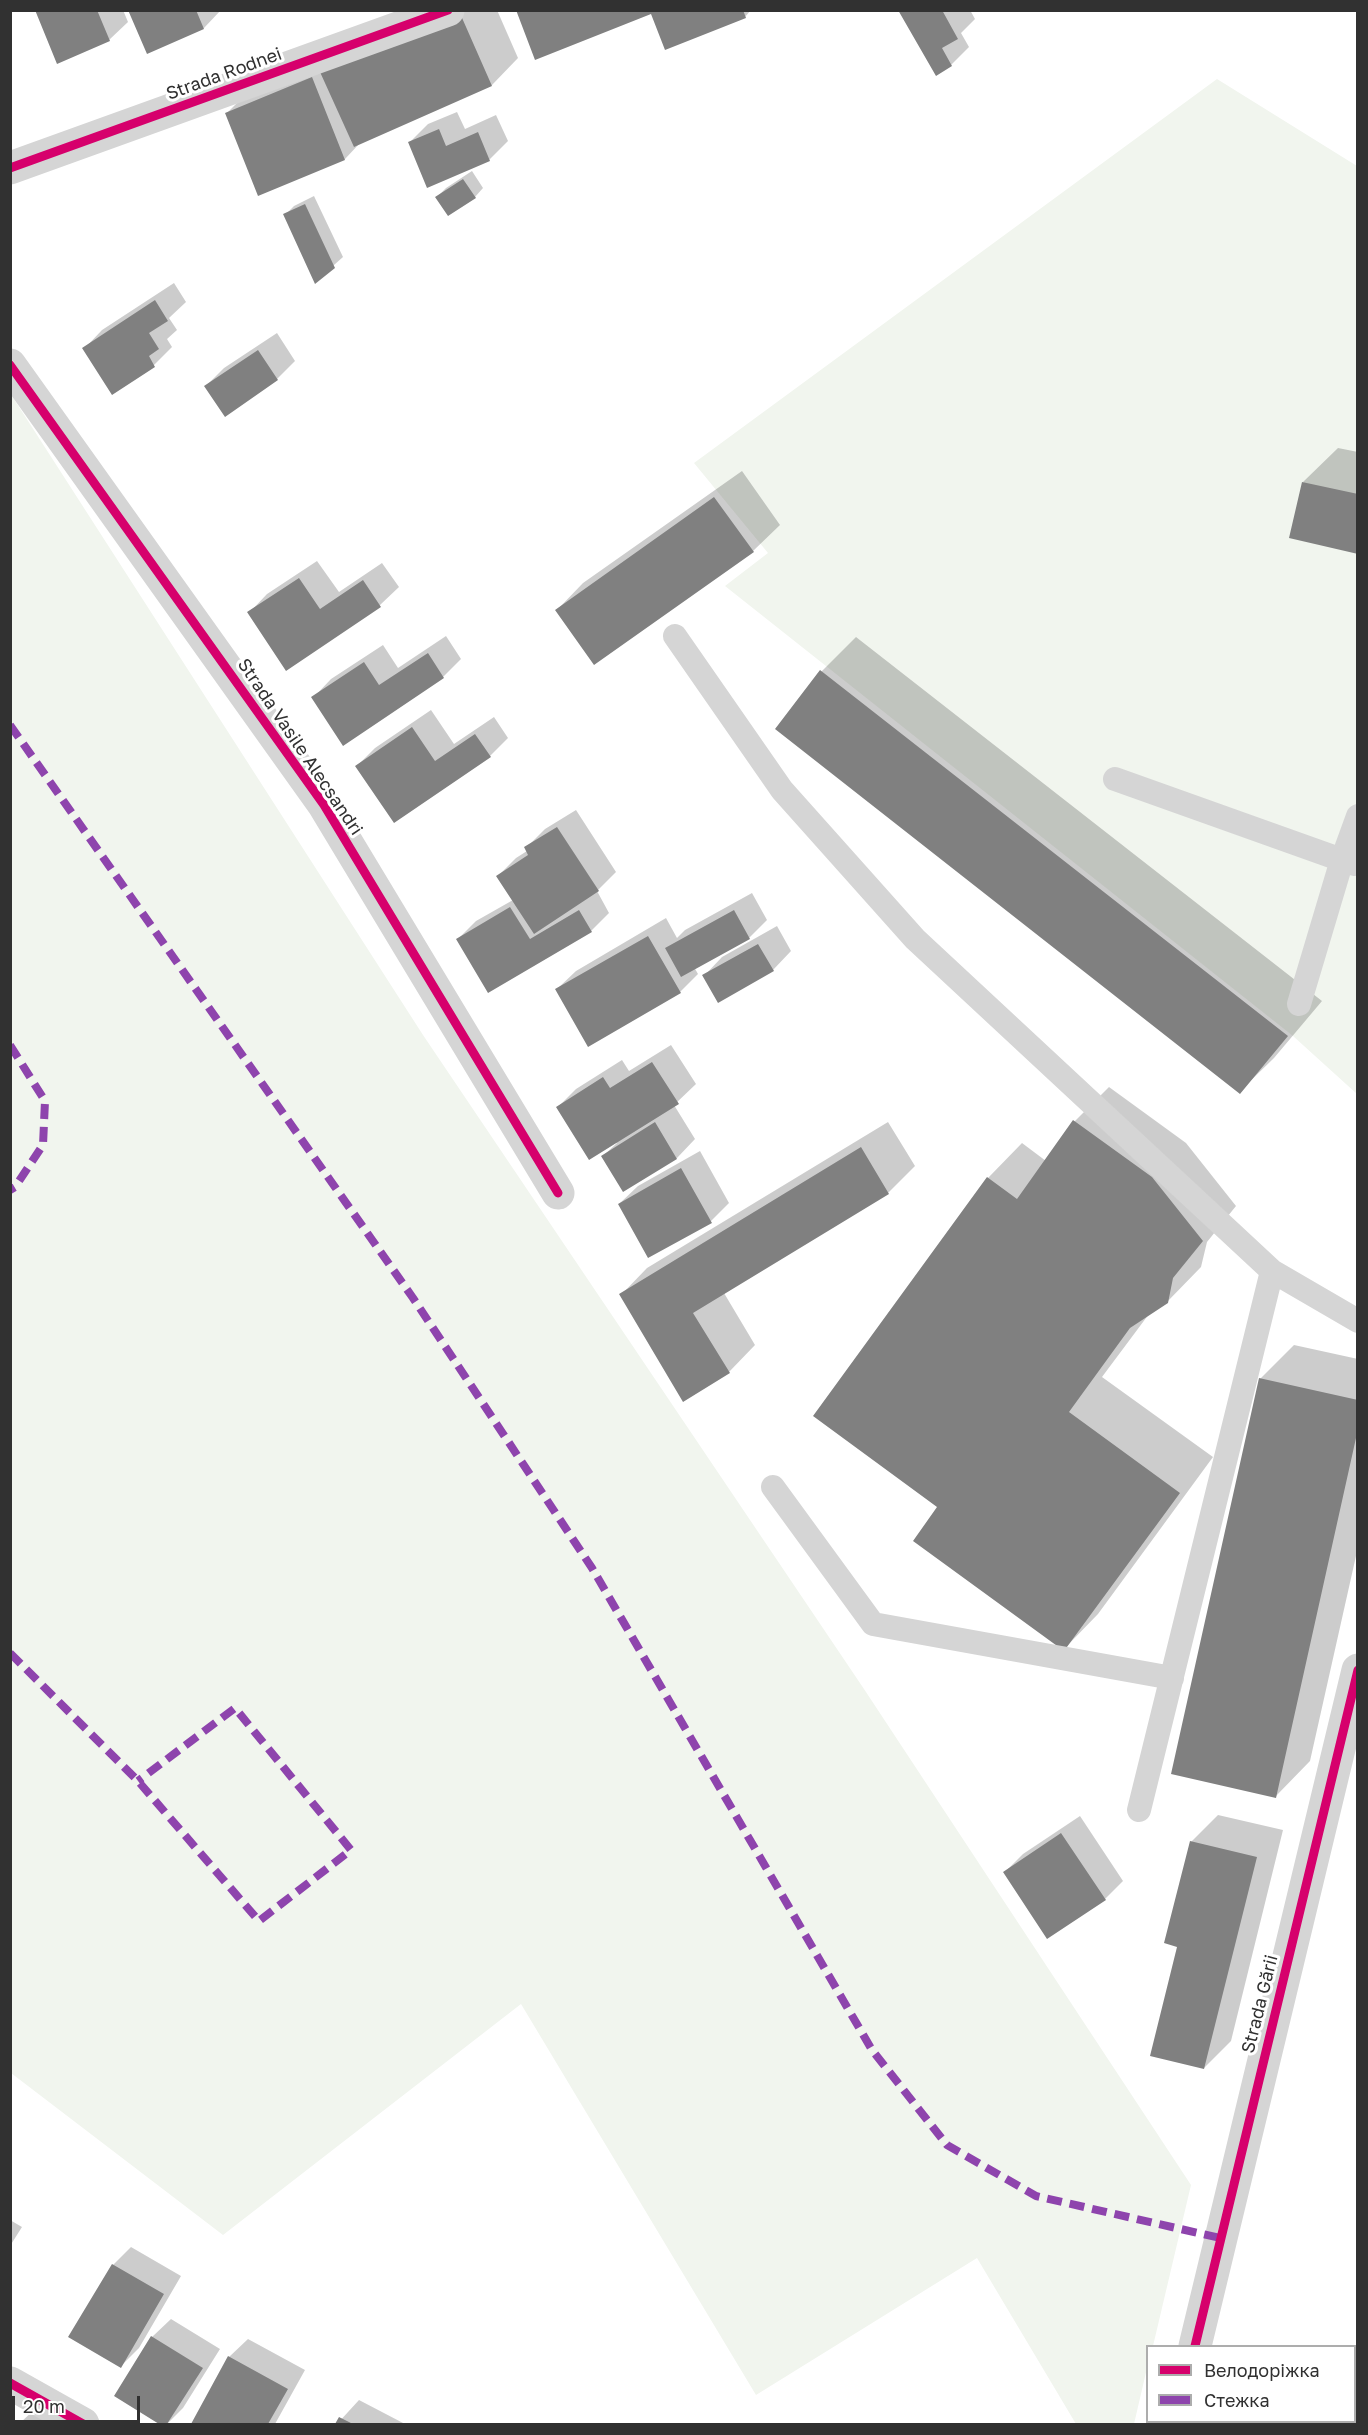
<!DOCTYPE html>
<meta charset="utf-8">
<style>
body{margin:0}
#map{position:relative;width:1368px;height:2435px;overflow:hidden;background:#fff;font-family:"Golos Text",sans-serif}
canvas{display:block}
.frame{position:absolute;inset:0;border:12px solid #313131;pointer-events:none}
.legend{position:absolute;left:1146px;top:2345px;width:210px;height:78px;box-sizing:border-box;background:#fff;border:2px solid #adadad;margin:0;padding:8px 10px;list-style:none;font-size:18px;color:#313131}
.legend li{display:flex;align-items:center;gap:12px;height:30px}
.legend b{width:30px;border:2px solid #adadad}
.scale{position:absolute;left:12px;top:2396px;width:128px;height:27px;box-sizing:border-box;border:3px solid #313131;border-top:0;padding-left:8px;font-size:18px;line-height:21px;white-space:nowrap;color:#313131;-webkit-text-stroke:4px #fff;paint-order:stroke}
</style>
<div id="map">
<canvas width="1368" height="2435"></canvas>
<div class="frame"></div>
<ul class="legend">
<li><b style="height:8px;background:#d6006c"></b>Велодоріжка</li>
<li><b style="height:8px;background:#8e44ad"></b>Стежка</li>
</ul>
<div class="scale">20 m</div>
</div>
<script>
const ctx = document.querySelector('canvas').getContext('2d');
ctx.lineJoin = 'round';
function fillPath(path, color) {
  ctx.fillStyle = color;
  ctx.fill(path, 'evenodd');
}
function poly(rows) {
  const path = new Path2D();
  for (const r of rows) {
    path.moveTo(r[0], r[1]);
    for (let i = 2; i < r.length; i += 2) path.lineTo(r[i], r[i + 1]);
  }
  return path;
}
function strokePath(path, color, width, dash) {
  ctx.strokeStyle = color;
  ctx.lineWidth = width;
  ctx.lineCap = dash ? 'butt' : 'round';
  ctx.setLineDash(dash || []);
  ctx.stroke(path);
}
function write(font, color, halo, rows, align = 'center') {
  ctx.font = font + ' "Golos Text",sans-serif';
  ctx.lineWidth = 6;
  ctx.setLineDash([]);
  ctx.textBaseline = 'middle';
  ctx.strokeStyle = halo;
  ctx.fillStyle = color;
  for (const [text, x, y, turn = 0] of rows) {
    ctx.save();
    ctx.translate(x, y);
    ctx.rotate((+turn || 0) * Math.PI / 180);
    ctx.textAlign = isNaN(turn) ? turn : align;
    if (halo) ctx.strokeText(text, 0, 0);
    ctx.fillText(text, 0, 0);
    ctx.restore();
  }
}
fillPath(poly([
 [1217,79,1357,166,1357,1094,1293,1036,725,586,768,553,694,463],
 [10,393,423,1035,864,1689,1191,2185,1153,2346,1148,2346,1147,2368,1134,2424,1076,2424,977,2258,756,2395,521,2004,223,2235,11,2073]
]), '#f1f5ee');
fillPath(poly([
 [36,10,123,10,128,22,109,40],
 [130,10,221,10,204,28],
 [428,10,497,10,518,58,492,85,360,143,345,159,259,194,227,113,254,86],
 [518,10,751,10,745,17,652,12],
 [900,10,970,10,975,19,961,33,969,47,951,65],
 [457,112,465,129,496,115,508,141,489,160,428,186,410,142,428,124],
 [472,171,483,188,475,197,437,197,446,188],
 [314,196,343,257,316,281,285,215,294,206],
 [174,283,186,302,169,318,177,330,167,339,172,347,154,365,112,393,84,349,102,330],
 [277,333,295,361,277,379,206,386,224,368],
 [1338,448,1358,452,1358,552,1303,482],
 [742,471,780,525,753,551,557,610,583,583],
 [317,561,339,592,382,563,399,587,380,605,286,669,249,613,267,594],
 [446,636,461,659,443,677,313,698,331,679,383,645,398,668],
 [856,637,1322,1001,1274,1058,1239,1092,777,729,822,671],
 [431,710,454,744,494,717,508,738,490,756,395,820,357,766,375,748],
 [576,810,616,872,597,891,609,913,591,931,489,991,458,939,476,921,513,900,498,876,516,858,527,851,526,848,545,829],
 [752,893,767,920,749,938,694,967,698,974,680,992,557,989,576,971,666,918,677,938,685,930],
 [777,926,791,951,773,970,704,976,722,957],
 [671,1045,696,1084,674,1105,695,1139,677,1158,623,1190,603,1156,617,1143,558,1107,576,1089,622,1060,629,1071],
 [1109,1087,1186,1143,1236,1206,1207,1242,1201,1267,1167,1302,1149,1314,1102,1377,1213,1457,1098,1614,1064,1649,939,1507,815,1416,988,1178,1022,1143,1046,1161,1075,1121],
 [888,1122,915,1166,888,1193,724,1293,755,1345,729,1372,621,1295,647,1268],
 [700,1151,729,1203,711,1221,619,1204,638,1186],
 [1294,1345,1358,1359,1358,1547,1310,1761,1276,1796,1260,1379],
 [1218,1815,1283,1830,1231,2041,1204,2068,1179,1945,1191,1842],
 [1080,1816,1123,1881,1105,1899,1005,1872,1023,1854],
 [10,2220,22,2227,10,2246],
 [131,2247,181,2276,139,2348,120,2367,113,2265],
 [171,2319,220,2349,183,2408,167,2424,162,2424,116,2396,152,2337],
 [248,2339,305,2370,275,2424,193,2424,229,2357],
 [359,2400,405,2424,337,2424],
 [36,2408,60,2424,19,2424]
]), '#0003');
fillPath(poly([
 [35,10,97,10,110,41,57,64],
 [128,10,196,10,204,29,147,54],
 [516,10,743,10,746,18,665,50,651,14,535,60],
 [898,10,942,10,958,39,942,48,952,66,936,76],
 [459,11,492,86,354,147,320,72],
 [312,77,345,160,258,196,225,113],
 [439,129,446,146,478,132,490,161,427,188,408,142],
 [463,179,476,198,448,216,435,197],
 [305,204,335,268,315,284,283,214],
 [155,300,168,321,149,333,159,349,149,356,155,367,112,395,82,348],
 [258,350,278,380,225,417,204,386],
 [1302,482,1358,494,1358,554,1289,538],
 [714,497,754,552,594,665,555,610],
 [299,578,320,609,363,580,381,607,286,671,247,612],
 [428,653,444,678,343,746,311,697,364,662,379,685],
 [820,670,1288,1036,1240,1094,775,729],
 [412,727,435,761,475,734,491,757,394,823,355,766],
 [557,827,599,891,534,934,496,876,528,855,524,847],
 [510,907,530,939,579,910,592,932,488,993,456,939],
 [734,910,750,939,681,977,665,948],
 [648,936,681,993,588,1047,555,989],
 [758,944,774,971,718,1003,702,975],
 [652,1062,679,1104,589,1160,556,1107,603,1077,610,1088],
 [1073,1120,1152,1177,1203,1241,1173,1278,1168,1303,1130,1328,1069,1412,1180,1493,1064,1651,913,1541,937,1507,813,1416,987,1177,1017,1199],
 [655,1122,677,1159,623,1192,601,1156],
 [861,1147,889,1194,693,1313,730,1373,683,1402,619,1294],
 [681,1168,712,1223,648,1258,618,1204],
 [1259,1378,1358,1400,1358,1429,1276,1798,1171,1774],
 [1061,1833,1106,1900,1047,1939,1003,1872],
 [1190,1841,1257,1857,1204,2069,1150,2056,1177,1947,1164,1943],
 [112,2264,164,2294,121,2368,68,2337],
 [151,2336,203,2368,167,2424,159,2424,114,2396],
 [228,2356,288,2389,268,2424,191,2424],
 [339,2417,353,2424,335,2424]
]), '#808080');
strokePath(poly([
 [675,636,782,790,915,939,1272,1271,1358,1321],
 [1115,779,1342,860,1358,816],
 [1299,1004,1342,860,1355,864],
 [773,1487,873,1624,1172,1678],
 [1139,1810,1272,1271]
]), '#d5d5d5', 24);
strokePath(poly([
 [10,365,324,805,558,1193],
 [1195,2346,1358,1670],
 [10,2383,83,2424],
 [1176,2424,1177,2422]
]), '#d5d5d5', 33);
strokePath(poly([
 [10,168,448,10]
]), '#d5d5d5', 33);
strokePath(poly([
 [10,725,413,1298,592,1568,872,2050,947,2145,1036,2196,1220,2238],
 [10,1045,45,1101,43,1145,15,1187,10,1190],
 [10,1653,138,1781,259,1921,351,1850,235,1708,138,1781]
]), '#8e44ad', 8, [15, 8]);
strokePath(poly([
 [10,168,448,10],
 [10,365,324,805,558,1193],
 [1195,2346,1358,1670],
 [10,2383,83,2424]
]), '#d6006c', 9);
write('18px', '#313131', '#fff', [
 ["Strada Rodnei",224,74,-20],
 ["Strada Vasile Alecsandri",300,747,56],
 ["Strada Gării",1260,2004,-76]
]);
</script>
